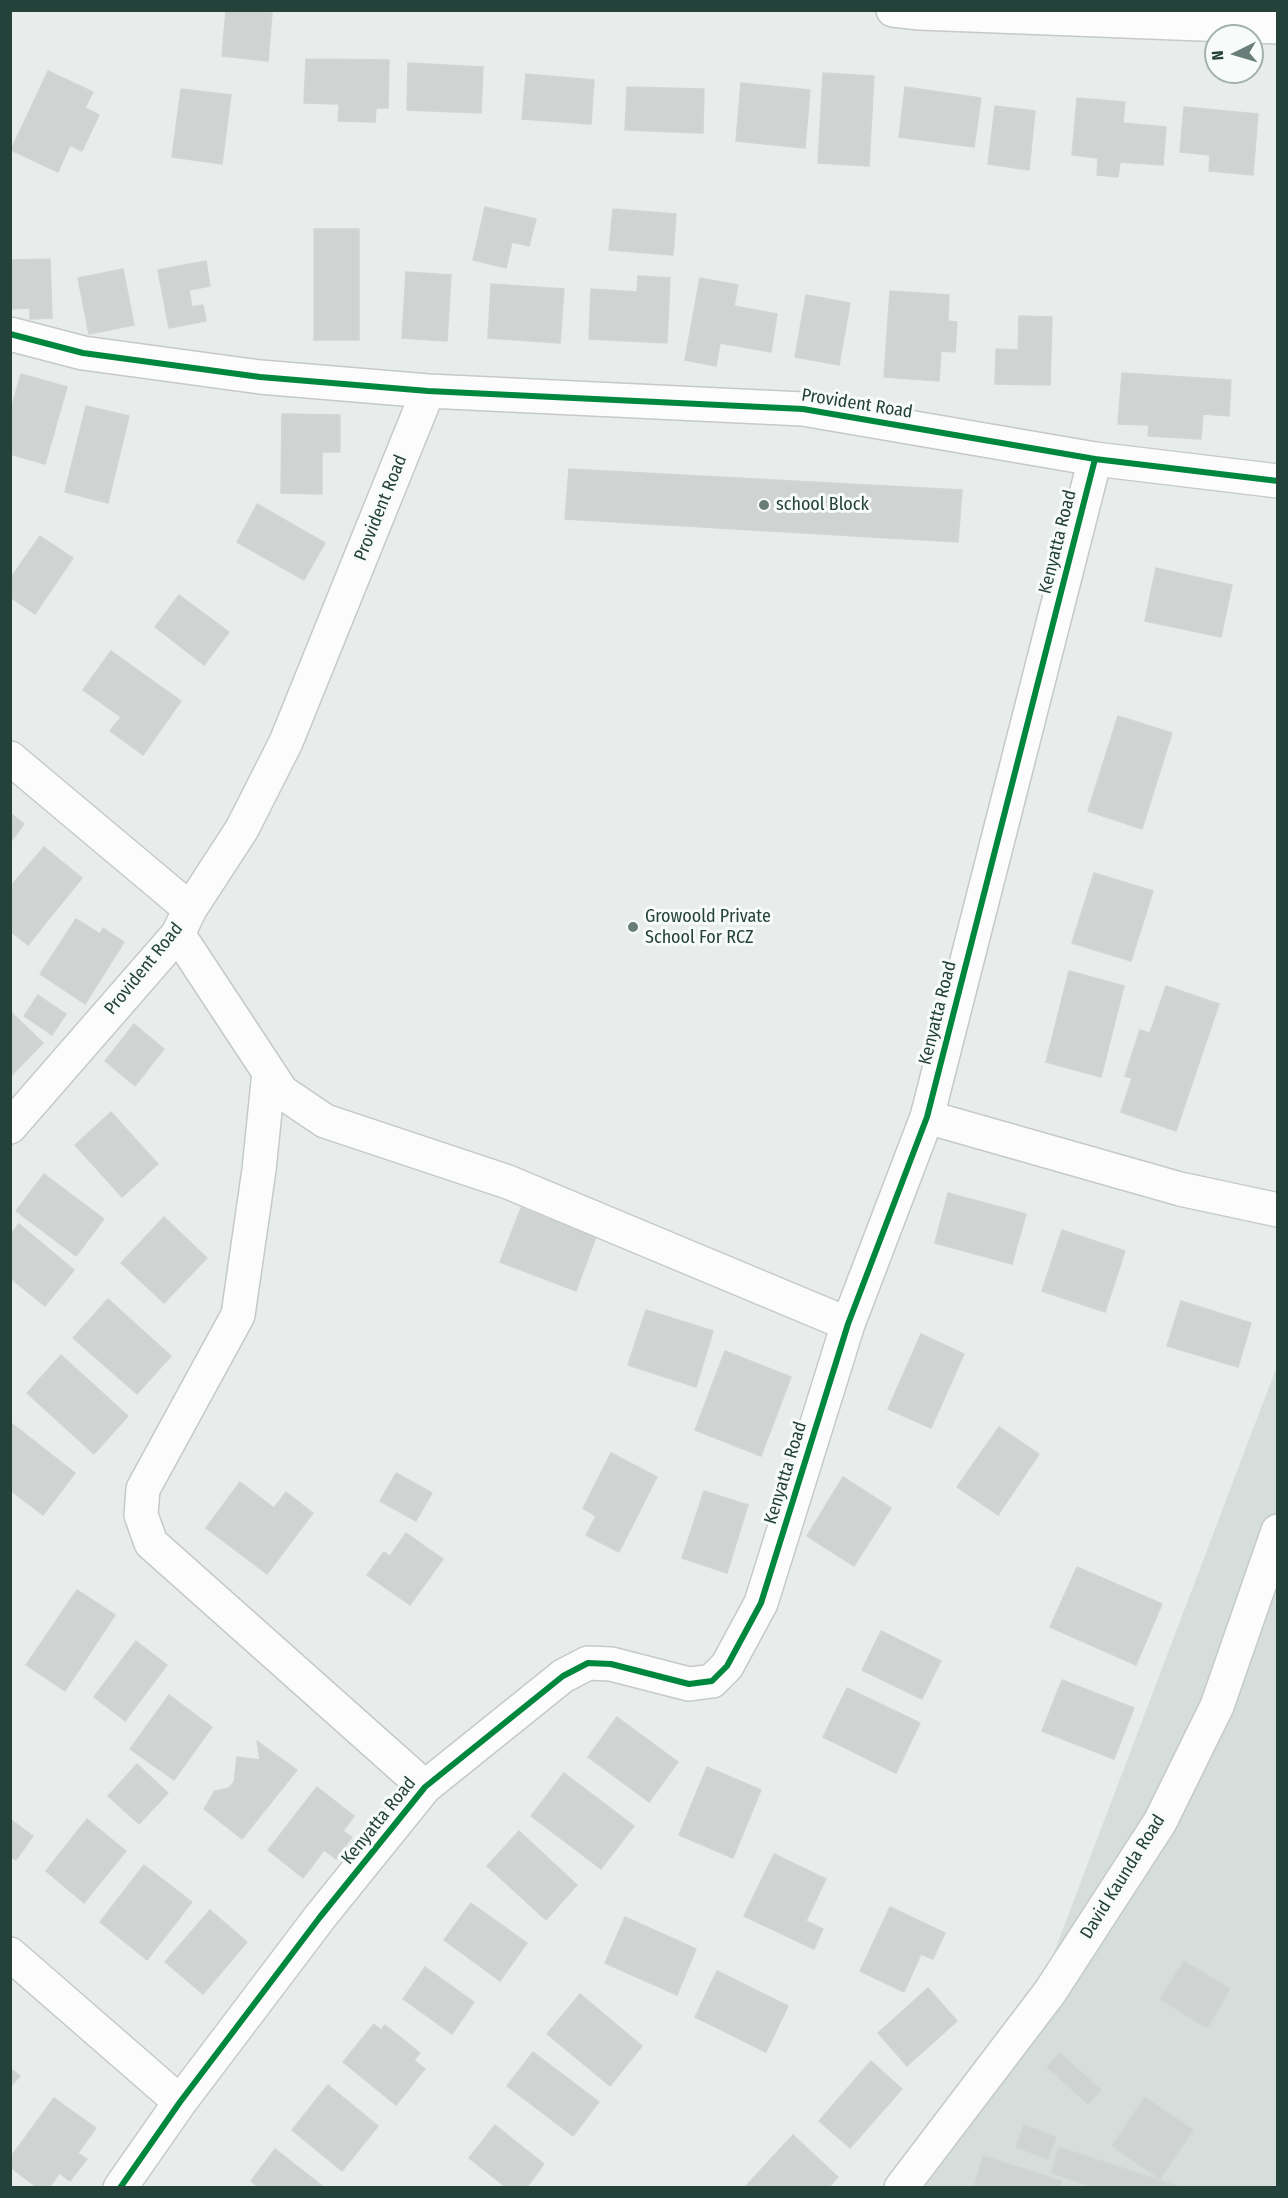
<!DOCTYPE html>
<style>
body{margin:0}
#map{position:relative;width:1288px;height:2198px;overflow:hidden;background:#e8edeb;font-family:"Fira Sans Condensed",sans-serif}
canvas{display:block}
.frame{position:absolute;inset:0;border:12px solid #24423a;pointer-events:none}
.north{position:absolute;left:1204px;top:24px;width:60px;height:60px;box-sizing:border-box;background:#f7fbf9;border:2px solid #a3b1ad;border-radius:50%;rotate:265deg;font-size:16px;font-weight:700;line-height:24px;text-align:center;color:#24423a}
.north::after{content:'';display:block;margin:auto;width:21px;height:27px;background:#697e78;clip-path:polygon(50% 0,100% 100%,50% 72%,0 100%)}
</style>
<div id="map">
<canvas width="1288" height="2198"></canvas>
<div class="frame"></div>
<div class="north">N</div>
</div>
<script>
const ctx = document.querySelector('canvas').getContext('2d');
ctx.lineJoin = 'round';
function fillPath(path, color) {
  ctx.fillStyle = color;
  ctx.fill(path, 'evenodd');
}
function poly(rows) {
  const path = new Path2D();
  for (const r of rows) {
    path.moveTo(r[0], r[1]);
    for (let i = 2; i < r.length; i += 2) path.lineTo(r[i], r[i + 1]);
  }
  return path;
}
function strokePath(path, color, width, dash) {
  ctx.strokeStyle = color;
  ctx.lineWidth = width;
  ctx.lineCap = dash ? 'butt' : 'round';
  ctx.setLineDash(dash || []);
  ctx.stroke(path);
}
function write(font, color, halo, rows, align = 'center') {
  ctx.font = font + ' "Fira Sans Condensed",sans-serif';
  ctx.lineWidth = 6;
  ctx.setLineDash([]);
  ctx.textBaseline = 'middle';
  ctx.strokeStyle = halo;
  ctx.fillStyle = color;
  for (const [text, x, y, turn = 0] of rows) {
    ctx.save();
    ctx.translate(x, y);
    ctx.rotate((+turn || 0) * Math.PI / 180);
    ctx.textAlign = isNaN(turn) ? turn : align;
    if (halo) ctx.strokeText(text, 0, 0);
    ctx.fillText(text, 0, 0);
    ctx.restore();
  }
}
fillPath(poly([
 [1277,1366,1277,2187,886,2188,1042,1984]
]), '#d6dedb');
const building = poly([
 [226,10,272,13,268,61,222,56,226,10],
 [306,59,389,60,388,108,376,108,375,122,338,121,339,104,304,103,306,59],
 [408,63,483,67,481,113,407,110,408,63],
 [48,71,93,92,85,108,99,115,82,151,70,145,58,172,11,150,48,71],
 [823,73,874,76,869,166,818,163,823,73],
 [526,74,594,80,591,124,522,119,526,74],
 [741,83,810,90,805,148,736,141,741,83],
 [627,87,704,89,703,133,625,130,627,87],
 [905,87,981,98,974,147,899,137,905,87],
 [181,89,231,95,222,164,172,157,181,89],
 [1077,98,1125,102,1123,123,1166,127,1163,165,1120,162,1118,177,1097,175,1098,158,1072,155,1077,98],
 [995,106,1035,111,1029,170,988,164,995,106],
 [1184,107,1258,114,1253,175,1209,171,1210,155,1180,152,1184,107],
 [485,207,536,219,529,246,512,242,506,268,473,260,485,207],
 [613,209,676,214,673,255,609,250,613,209],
 [314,229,359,229,359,340,314,340,314,229],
 [50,259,52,318,30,319,30,308,10,309,10,260,50,259],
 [206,261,210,286,189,290,192,307,203,305,206,321,169,328,158,270,206,261],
 [123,269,134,325,89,334,78,278,123,269],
 [406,272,451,275,447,341,402,338,406,272],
 [638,276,670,278,667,343,589,339,591,289,637,292,638,276],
 [700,278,738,285,734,306,777,314,771,352,720,343,716,366,685,360,700,278],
 [491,284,564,289,560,343,488,338,491,284],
 [890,291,949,295,948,321,957,322,955,352,941,351,939,381,884,377,890,291],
 [806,295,850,303,839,365,795,357,806,295],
 [1019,316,1052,317,1050,385,995,384,996,349,1018,350,1019,316],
 [1122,373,1231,380,1229,416,1203,414,1201,439,1148,436,1149,425,1118,424,1122,373],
 [21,374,67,387,45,464,10,454,10,413,21,374],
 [86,406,129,416,108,503,65,492,86,406],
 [282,414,340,415,340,452,322,452,322,494,281,493,282,414],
 [569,469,962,490,958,542,565,519,569,469],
 [257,504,325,543,304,580,237,542,257,504],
 [40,536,73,558,35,614,10,597,10,579,40,536],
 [1156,568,1232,585,1221,637,1145,621,1156,568],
 [179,595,229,632,204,665,155,627,179,595],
 [111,651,181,701,143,755,110,731,121,717,83,690,111,651],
 [1118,716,1172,733,1142,829,1088,811,1118,716],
 [10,813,24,824,10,843,10,813],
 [44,847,82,878,28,945,10,931,10,887,44,847],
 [1094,873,1153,891,1131,961,1072,943,1094,873],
 [76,919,100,934,103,928,124,942,85,1004,40,974,76,919],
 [1069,971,1124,986,1101,1077,1046,1062,1069,971],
 [1166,986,1219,1004,1176,1131,1121,1112,1132,1078,1125,1076,1140,1030,1150,1033,1166,986],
 [38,995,66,1014,52,1035,24,1016,38,995],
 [10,1011,43,1043,10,1077,10,1011],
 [134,1024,164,1049,135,1086,105,1061,134,1024],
 [111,1112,158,1164,122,1197,75,1145,111,1112],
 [44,1174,104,1219,76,1256,16,1211,44,1174],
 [948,1193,1026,1214,1012,1264,935,1243,948,1193],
 [521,1208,596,1237,576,1291,500,1262,521,1208],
 [164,1217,207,1258,164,1303,121,1263,164,1217],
 [19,1224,74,1270,45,1306,10,1278,10,1235,19,1224],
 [1062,1230,1125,1251,1105,1312,1042,1291,1062,1230],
 [108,1299,171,1356,137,1394,73,1338,108,1299],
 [1181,1301,1251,1323,1238,1367,1167,1346,1181,1301],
 [646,1310,713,1331,696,1387,628,1365,646,1310],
 [921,1334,964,1354,931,1428,888,1409,921,1334],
 [725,1351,791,1377,761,1456,695,1430,725,1351],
 [61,1355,128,1416,94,1454,27,1393,61,1355],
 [10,1422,75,1473,43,1515,10,1490,10,1422],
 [999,1427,1039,1454,998,1515,957,1487,999,1427],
 [611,1453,657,1477,619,1552,586,1535,596,1516,583,1508,611,1453],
 [396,1473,432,1493,416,1521,380,1501,396,1473],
 [843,1477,891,1508,854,1566,807,1536,843,1477],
 [240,1482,274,1508,286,1492,313,1513,267,1574,206,1528,240,1482],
 [704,1491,748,1505,727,1573,682,1558,704,1491],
 [406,1533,443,1559,410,1605,367,1575,384,1552,390,1556,406,1533],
 [1077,1567,1162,1604,1136,1665,1050,1627,1077,1567],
 [77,1590,115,1615,65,1691,26,1665,77,1590],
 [881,1631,941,1661,922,1699,862,1670,881,1631],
 [136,1641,167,1665,125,1721,94,1697,136,1641],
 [1062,1680,1134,1708,1114,1759,1042,1731,1062,1680],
 [847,1688,920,1723,896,1773,823,1737,847,1688],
 [169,1695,212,1727,174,1780,130,1749,169,1695],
 [617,1717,678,1762,649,1802,588,1757,617,1717],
 [257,1741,297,1770,242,1839,204,1809,215,1791,229,1788,234,1782,237,1757,260,1760,257,1741],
 [137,1764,168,1793,139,1824,108,1796,137,1764],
 [707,1767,761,1790,733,1858,679,1835,707,1767],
 [564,1773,634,1826,601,1869,531,1816,564,1773],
 [317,1787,354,1816,343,1831,352,1837,336,1859,324,1850,303,1878,268,1850,317,1787],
 [10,1819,33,1836,16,1860,10,1856,10,1819],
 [87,1819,126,1851,84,1903,46,1871,87,1819],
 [519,1831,577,1885,546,1920,487,1866,519,1831],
 [774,1854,826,1879,806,1921,823,1929,814,1949,744,1916,774,1854],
 [144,1865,192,1902,147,1960,100,1922,144,1865],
 [471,1903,527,1943,500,1981,444,1940,471,1903],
 [890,1907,945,1933,933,1959,921,1954,904,1992,860,1971,890,1907],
 [210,1910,247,1942,203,1994,165,1962,210,1910],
 [625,1917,696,1949,677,1995,605,1963,625,1917],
 [1184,1961,1230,1989,1207,2028,1160,1999,1184,1961],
 [425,1967,474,2002,452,2034,403,1999,425,1967],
 [717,1971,788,2006,766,2052,695,2017,717,1971],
 [928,1988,957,2021,907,2066,878,2033,928,1988],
 [580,1994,642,2046,610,2086,547,2034,580,1994],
 [374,2024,381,2030,385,2025,420,2053,414,2060,425,2069,396,2105,343,2062,374,2024],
 [533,2052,599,2102,573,2136,507,2086,533,2052],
 [1060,2053,1101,2090,1088,2104,1047,2067,1060,2053],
 [871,2061,902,2089,850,2148,819,2121,871,2061],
 [10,2068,20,2076,10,2087,10,2068],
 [328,2085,378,2126,342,2171,292,2130,328,2085],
 [1145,2097,1193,2130,1160,2179,1112,2146,1145,2097],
 [54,2098,96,2128,78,2153,87,2159,70,2181,59,2173,49,2188,38,2188,10,2167,10,2158,54,2098],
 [495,2125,544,2164,526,2188,507,2188,469,2158,495,2125],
 [1024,2125,1056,2137,1048,2159,1016,2147,1024,2125],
 [793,2135,838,2177,828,2188,744,2188,793,2135],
 [1059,2147,1183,2188,1096,2188,1051,2173,1059,2147],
 [275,2149,325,2188,260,2188,251,2181,275,2149],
 [983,2156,1062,2181,1060,2188,974,2188,983,2156]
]);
fillPath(building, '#cfd4d2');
strokePath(building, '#d1d6d4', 1.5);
const minor = poly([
 [893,10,920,13,1278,27],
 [10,334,83,353,260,377,428,391,803,409,1095,459,1278,481],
 [10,758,190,909],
 [178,934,282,1092,325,1121,508,1182,848,1324],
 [269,1072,259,1170,238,1315,143,1489,141,1515,151,1543,425,1787],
 [927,1117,1180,1189,1278,1210],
 [10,1127,178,934,190,909,242,829,286,742,428,391],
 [10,1954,180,2102],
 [120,2188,180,2102,320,1917,425,1787,563,1676,588,1663,611,1664,689,1684,712,1681,727,1666,761,1603,848,1324,927,1117,1095,459],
 [901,2188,1050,1992,1160,1822,1217,1706,1278,1531]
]);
strokePath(minor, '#c5cac8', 36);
strokePath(minor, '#fcfcfc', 33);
strokePath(poly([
 [10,334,83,353,260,377,428,391,803,409,1095,459,1278,481],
 [120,2188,180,2102,320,1917,425,1787,563,1676,588,1663,611,1664,689,1684,712,1681,727,1666,761,1603,848,1324,927,1117,1095,459]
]), '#00873e', 6);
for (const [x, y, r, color] of [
 [764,505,6,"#697e78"],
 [633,927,6,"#697e78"]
]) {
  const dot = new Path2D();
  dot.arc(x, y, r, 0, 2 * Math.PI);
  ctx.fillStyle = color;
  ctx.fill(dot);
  strokePath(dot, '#f7fbf9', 2);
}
write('18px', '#24423a', '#f7fbf9', [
 ["Provident Road",857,404,9],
 ["Provident Road",381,508,-68],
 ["Kenyatta Road",1058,542,-76],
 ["Provident Road",144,969,-51],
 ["Kenyatta Road",938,1013,-76],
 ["Kenyatta Road",786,1473,-73],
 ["Kenyatta Road",379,1821,-51],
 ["David Kaunda Road",1123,1877,-58]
]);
write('18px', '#24423a', '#f7fbf9', [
 ["school Block",776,505],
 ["Growoold Private",645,917],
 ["School For RCZ",645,938]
], 'left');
</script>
